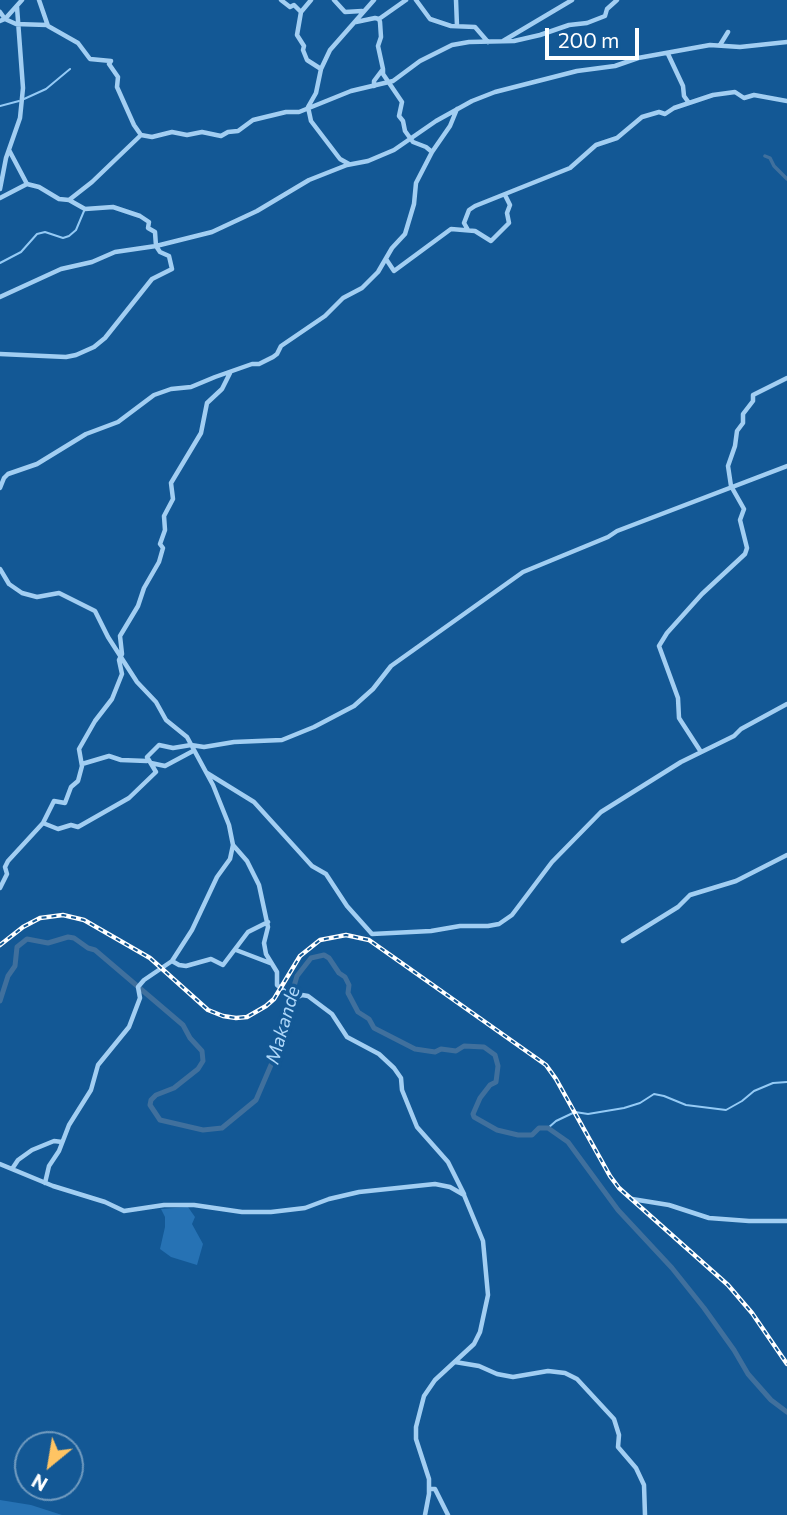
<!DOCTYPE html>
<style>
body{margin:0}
#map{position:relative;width:787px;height:1515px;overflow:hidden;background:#135895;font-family:Commissioner,sans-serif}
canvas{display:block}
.north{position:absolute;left:14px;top:1431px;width:70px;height:70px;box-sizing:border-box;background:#135895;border:2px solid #719bbf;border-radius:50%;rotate:210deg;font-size:19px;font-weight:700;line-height:28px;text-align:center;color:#fff}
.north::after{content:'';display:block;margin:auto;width:24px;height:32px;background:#ffc463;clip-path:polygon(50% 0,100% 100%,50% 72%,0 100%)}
.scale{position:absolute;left:545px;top:28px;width:94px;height:32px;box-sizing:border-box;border:4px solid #fff;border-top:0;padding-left:9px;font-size:21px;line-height:24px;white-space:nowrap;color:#fff;-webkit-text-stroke:5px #135895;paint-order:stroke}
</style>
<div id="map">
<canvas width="787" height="1515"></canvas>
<div class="north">N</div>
<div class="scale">200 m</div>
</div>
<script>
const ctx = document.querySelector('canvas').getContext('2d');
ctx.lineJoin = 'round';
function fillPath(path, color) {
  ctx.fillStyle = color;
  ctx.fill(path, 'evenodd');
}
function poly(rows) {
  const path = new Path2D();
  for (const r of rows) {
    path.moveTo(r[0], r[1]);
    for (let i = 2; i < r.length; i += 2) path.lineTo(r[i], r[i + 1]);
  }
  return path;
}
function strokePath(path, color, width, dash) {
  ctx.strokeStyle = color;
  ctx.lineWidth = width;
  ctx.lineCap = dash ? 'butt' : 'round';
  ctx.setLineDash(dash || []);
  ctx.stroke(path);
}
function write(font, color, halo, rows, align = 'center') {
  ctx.font = font + ' Commissioner,sans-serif';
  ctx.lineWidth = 7;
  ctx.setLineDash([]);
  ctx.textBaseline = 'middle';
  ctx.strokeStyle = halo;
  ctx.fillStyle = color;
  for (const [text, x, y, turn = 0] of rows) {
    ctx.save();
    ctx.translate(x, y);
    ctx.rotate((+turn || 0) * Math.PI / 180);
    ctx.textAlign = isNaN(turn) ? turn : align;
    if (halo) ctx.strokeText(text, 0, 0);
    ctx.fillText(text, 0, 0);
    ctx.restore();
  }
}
fillPath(poly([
 [188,1207,195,1217,192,1224,203,1244,197,1265,171,1257,160,1249,165,1227,165,1217,161,1209],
 [0,1500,31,1505,62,1515,0,1515]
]), '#2672b4');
strokePath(poly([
 [24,99,46,89,70,69],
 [0,106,19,101],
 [0,263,21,252,37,234,45,232,63,238,69,236,76,230,84,211],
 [548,1128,556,1121,575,1112,588,1114,624,1108,640,1103,654,1094,664,1096,686,1105,726,1110,742,1101,754,1091,773,1083,787,1082]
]), '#94caf5', 2);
strokePath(poly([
 [765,156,770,158,774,166,787,179]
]), '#40709d', 3.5);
strokePath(poly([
 [0,1001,8,976,15,966,17,947,27,939,48,943,68,937,74,938,88,948,95,950,183,1025,190,1038,202,1051,203,1061,198,1069,174,1088,156,1095,151,1100,150,1105,160,1120,203,1130,222,1128,256,1100,274,1058,283,1024,294,999,292,993,297,976,311,958,324,955,329,958,339,973,345,977,349,985,348,993,358,1012,369,1019,374,1028,415,1049,435,1052,441,1049,456,1051,464,1046,484,1047,495,1055,498,1066,496,1082,490,1085,480,1098,473,1114,474,1117,497,1130,518,1135,532,1135,539,1128,548,1128,568,1142,618,1210,672,1268,704,1308,734,1350,748,1374,771,1400,787,1412]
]), '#40709d', 5);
strokePath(poly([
 [39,0,48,26,78,43,90,59,111,61,109,64,118,77,117,87,134,125,141,135,152,137,172,132,187,135,202,132,221,136,228,132,238,131,253,120,286,112,299,112,351,91,393,81,420,61,452,45,469,42,514,41,540,35,569,25,587,23,605,16,607,9,617,0],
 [281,0,290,7,294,5,301,12],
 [311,0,301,12,297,35,304,46,303,50,307,60,321,69],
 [334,0,345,12,362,11],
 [416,0,430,19,451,26,475,27,488,42],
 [456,0,457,26],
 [0,12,5,19,16,24,47,25],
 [379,19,406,0],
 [0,21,5,19,22,0],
 [356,22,375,18,379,19,380,22,381,37,378,46,383,69,374,81,374,86],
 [503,41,572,0],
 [720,45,728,32],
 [668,54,683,86,684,96,689,103],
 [383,69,383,74,402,102,399,116,403,121,405,131,413,142,426,147,432,152],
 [9,150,27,184,39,187,59,199,69,200,92,182,141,135],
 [349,164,340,159,311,121,308,107,316,93,321,69,330,50,374,0],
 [0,189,6,158,20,118,23,88,17,7],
 [0,198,27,184],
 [468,230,464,223,469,210,475,206,570,168,596,145,617,138,642,117,659,112,665,114,674,108,713,95,735,92,744,98,754,95,787,101],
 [386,259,394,271,451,229,475,231,491,241,509,223,507,213,510,205,505,195],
 [0,297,61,269,92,262,115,252,156,246,212,232,257,211,309,180,347,165,368,161,394,150,436,121,472,101,495,92,577,71,615,66,638,58,710,45,740,47,787,42],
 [0,354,66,357,76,355,94,347,105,338,152,279,172,269,169,256,160,252,156,246,155,232,148,228,149,222,140,216,113,207,85,209,69,200],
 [0,488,4,478,8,474,37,464,86,434,118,422,154,395,171,389,191,387,215,377,252,364,259,364,273,357,277,354,281,346,325,316,343,298,362,288,378,272,392,248,405,234,414,204,416,183,432,152,450,126,457,109],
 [0,569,9,584,22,593,37,597,59,593,95,611,108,637,137,682,156,702,166,720,187,737,213,785,229,825,233,845,230,859,217,877,192,930,172,961,144,980,138,987,140,998,129,1027,98,1065,91,1090,69,1125,59,1151,49,1166,45,1183],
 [701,752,679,718,678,698,659,646,667,633,702,594,745,554,747,548,740,520,744,509,731,486,728,466,735,446,737,431,743,423,743,414,753,401,753,395,787,378],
 [151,763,165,766,193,751],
 [82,764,109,756,121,760,147,761],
 [207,773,254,802,312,866,326,874,347,906,372,934,431,931,460,926,488,926,499,924,512,915,552,862,601,812,681,762,734,736,741,729,787,704],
 [43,823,58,829,71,825,78,827,129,798,156,772,147,757,159,745,173,748,191,745,204,747,234,742,282,740,314,727,354,706,373,689,391,666,523,572,608,537,617,531,787,466],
 [233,845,247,861,259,885,268,927,264,943,266,954,277,972,277,985,294,999,302,995,308,996,332,1014,347,1037,379,1054,394,1068,401,1078,402,1090,417,1127,448,1162,464,1194],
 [0,888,7,874,5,867,8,861,43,823,54,801,65,803,71,787,78,781,82,766,79,749,95,721,112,699,122,674,119,660,122,654,120,636,138,606,144,588,159,562,163,548,160,544,165,530,164,516,173,499,171,483,201,433,207,403,222,389,230,373],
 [623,941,678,907,690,895,736,881,787,855],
 [236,950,270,963],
 [172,961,179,965,186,966,211,959,223,965,248,932,268,922],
 [0,1164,53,1186,105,1202,124,1211,164,1205,194,1205,242,1212,271,1212,305,1208,329,1199,359,1192,435,1184,450,1187,464,1195,483,1241,488,1295,480,1332,474,1344,435,1380,424,1396,416,1427,416,1439,429,1479,429,1494,425,1515],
 [12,1169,18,1160,32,1150,54,1141,62,1142],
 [632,1199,669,1205,709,1218,749,1221,787,1221],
 [455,1362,479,1366,497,1374,513,1377,548,1371,565,1373,577,1379,614,1419,619,1435,618,1447,636,1468,644,1485,645,1515],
 [429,1489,435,1489,448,1515]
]), '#a2cef2', 4.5);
const rail = poly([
 [0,945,23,927,40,918,63,915,84,920,150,958,208,1010,223,1016,236,1018,247,1017,266,1006,274,999,300,956,320,940,346,935,369,940,546,1065,556,1079,610,1176,619,1188,728,1285,752,1313,787,1364]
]);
strokePath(rail, '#fff', 4.5);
strokePath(rail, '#135895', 2, [5]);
write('italic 19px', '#aed7f9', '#135895', [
 ["Makande",283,1025,-74]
]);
</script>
